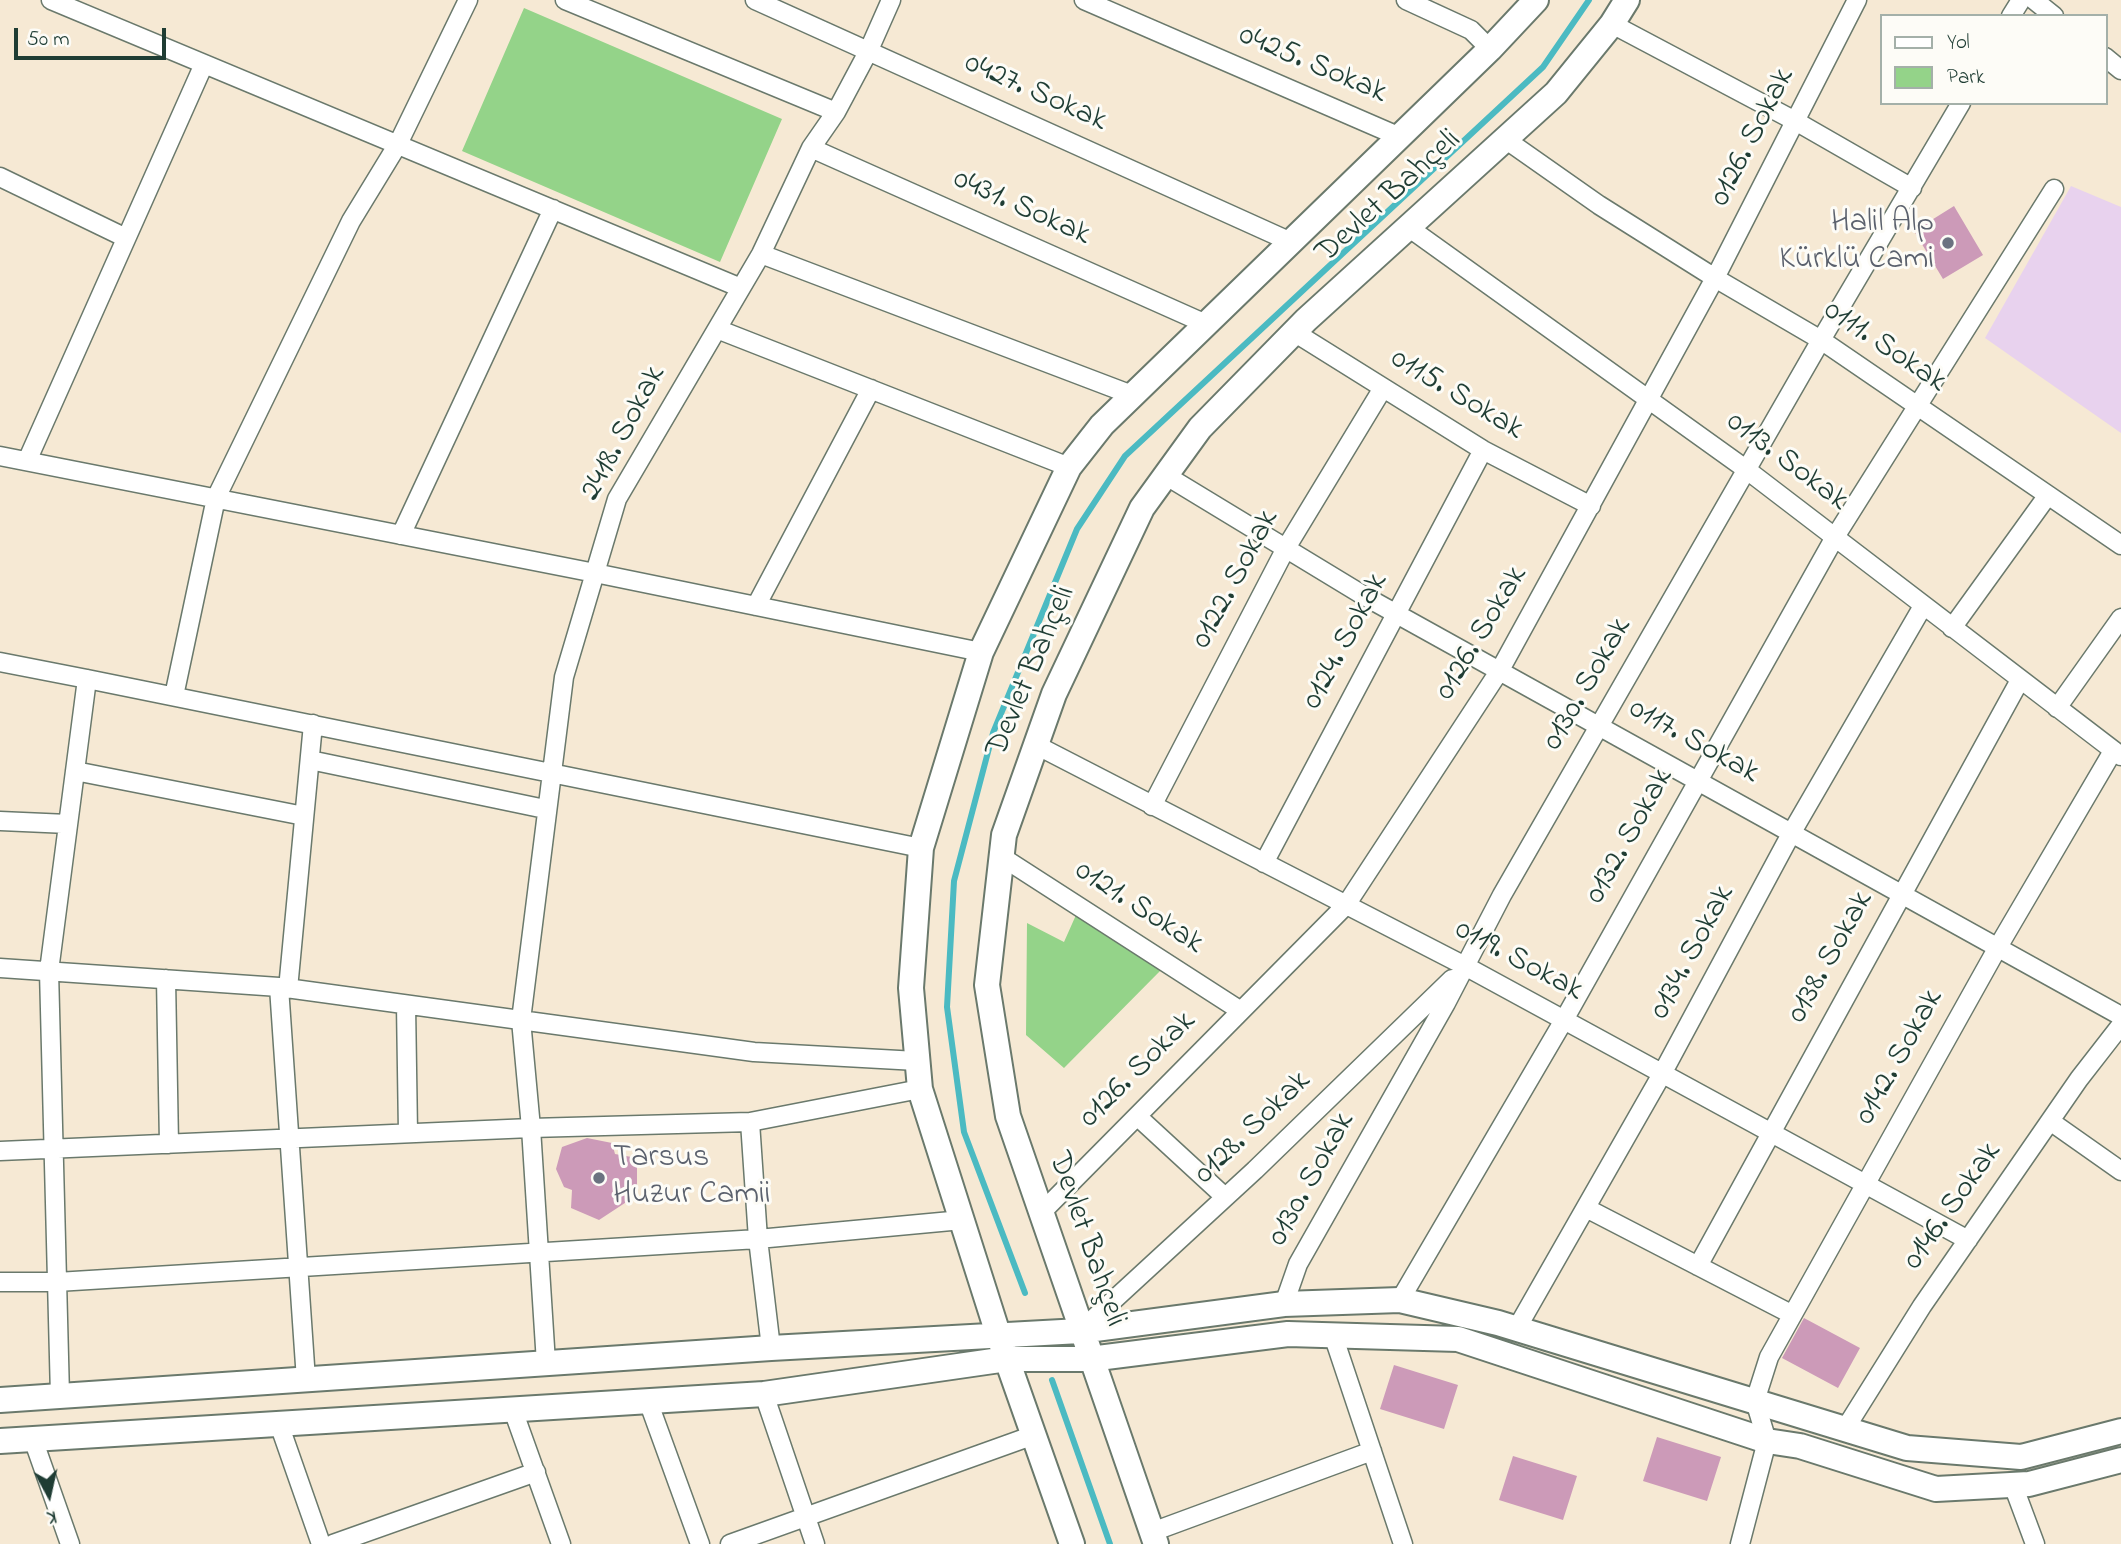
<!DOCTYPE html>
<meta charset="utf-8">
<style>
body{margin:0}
#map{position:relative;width:2121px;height:1544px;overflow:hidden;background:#f6e9d4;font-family:"Indie Flower",sans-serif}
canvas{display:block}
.legend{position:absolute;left:1880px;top:14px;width:228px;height:91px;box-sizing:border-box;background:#fdfcf7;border:2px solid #a4b0a9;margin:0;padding:9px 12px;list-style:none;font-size:21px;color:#1f3d34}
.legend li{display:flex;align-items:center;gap:14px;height:35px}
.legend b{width:35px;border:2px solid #a4b0a9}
.north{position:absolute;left:14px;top:1460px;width:70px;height:70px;-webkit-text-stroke:5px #fdfcf7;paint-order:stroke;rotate:172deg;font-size:19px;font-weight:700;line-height:28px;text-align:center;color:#1f3d34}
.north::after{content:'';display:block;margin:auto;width:24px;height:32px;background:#1f3d34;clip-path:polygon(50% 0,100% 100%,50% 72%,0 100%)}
.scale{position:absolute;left:14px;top:28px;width:152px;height:32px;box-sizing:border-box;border:4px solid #1f3d34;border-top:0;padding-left:9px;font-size:21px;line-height:24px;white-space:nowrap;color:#1f3d34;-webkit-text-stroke:5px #fdfcf7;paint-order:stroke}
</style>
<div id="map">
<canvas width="2121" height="1544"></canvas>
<ul class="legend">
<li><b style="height:9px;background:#fff"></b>Yol</li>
<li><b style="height:19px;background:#94d389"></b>Park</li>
</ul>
<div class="north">K</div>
<div class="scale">50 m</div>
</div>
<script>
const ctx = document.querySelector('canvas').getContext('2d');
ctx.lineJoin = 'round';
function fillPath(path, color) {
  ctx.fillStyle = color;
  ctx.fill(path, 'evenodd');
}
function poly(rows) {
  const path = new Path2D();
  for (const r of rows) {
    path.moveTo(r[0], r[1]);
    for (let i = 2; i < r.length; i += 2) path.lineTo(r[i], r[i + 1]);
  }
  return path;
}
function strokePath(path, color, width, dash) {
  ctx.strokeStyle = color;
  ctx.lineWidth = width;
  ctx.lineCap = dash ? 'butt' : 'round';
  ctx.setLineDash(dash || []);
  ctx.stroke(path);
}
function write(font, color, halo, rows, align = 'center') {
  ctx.font = font + ' "Indie Flower",sans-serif';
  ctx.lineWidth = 6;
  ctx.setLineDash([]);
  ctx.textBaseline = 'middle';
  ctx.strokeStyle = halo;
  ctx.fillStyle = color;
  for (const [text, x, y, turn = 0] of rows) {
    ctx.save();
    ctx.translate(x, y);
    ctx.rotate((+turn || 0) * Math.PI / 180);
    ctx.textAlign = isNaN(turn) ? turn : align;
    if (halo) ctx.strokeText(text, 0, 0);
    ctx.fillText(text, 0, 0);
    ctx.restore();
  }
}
fillPath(poly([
 [2071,186,2121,207,2121,433,1985,338]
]), '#e8d2ee');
fillPath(poly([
 [524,8,782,119,720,262,462,151],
 [1076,915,1162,969,1064,1068,1026,1035,1027,923,1064,942]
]), '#94d389');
strokePath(poly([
 [1025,1293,964,1132,947,1007,954,881,993,733,1077,529,1125,456,1543,67,1589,0],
 [1052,1380,1110,1544]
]), '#4bbac2', 6);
fillPath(poly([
 [1954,206,1983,255,1943,279,1914,231],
 [587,1138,612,1143,615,1154,637,1158,637,1186,631,1199,599,1220,571,1208,572,1190,564,1187,556,1169,562,1147],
 [1804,1318,1860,1348,1838,1388,1782,1358],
 [1394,1365,1458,1385,1444,1429,1380,1409],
 [1657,1437,1721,1457,1707,1501,1643,1481],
 [1513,1456,1577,1476,1563,1520,1499,1500]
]), '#cc9ab8');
const street = poly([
 [51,0,741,288],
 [565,0,836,112],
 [755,0,1291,242],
 [1084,0,1400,137],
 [1406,0,1471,30,1490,49],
 [2034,0,2054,16],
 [2011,16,2021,0],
 [1612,24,1797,122,1912,188],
 [2105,57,2121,70],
 [1505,139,1599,205,1715,278,1821,340,2121,545],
 [811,148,1206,324],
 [0,177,126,238],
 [1408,227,1747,470,2121,756],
 [761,254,1132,395],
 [717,329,1069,467],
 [1294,332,1483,450,1591,506],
 [0,456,595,573,981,652],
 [27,461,204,64],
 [1165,475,1366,597,2121,1016],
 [401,535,553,209],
 [756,606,871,389],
 [1952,628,2048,495],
 [0,662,87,679],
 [174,696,216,498,351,221,398,144,468,0],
 [2057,708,2121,618],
 [1036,745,1465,966,1968,1240],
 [310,760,545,809],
 [75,771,304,816],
 [1152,806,1286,548,1383,388],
 [0,821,68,824],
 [1002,857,1241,1011],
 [1264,863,1483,450],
 [0,968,279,987,754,1052,917,1061],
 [166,979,169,1144],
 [279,987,306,1380],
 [288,989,313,724],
 [406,1005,408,1133],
 [1137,1116,1225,1197],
 [2050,1121,2121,1171],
 [750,1122,758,1239,771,1348],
 [0,1151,531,1128,750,1122,920,1089],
 [1586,1208,1791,1314],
 [1041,1213,1346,905,1500,670,1715,278,1857,0],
 [1698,1266,2020,680],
 [0,1282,57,1282,758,1239,962,1220],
 [1400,1300,1564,1020,1835,537,2054,189],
 [1284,1304,1298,1264,1446,1003,1502,895,1821,340,1961,103],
 [1517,1328,1662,1074,1792,832,1923,606],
 [1080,1331,1255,1170,1452,979],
 [1333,1335,1403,1544],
 [546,1363,531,1128,521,1020,564,677,617,499,761,254,811,148,836,112,868,52,891,0],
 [764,1394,815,1544],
 [60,1396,49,971,87,679,921,848],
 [648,1401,700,1544],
 [513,1410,561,1544],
 [279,1424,321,1544],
 [1845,1429,1922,1306,2079,1079,2121,1025],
 [33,1439,70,1544],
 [2013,1485,2035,1544],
 [1152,1532,1372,1451],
 [333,1544,536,1472],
 [730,1544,1034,1435],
 [1740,1544,1767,1441,1755,1401,1769,1357,1998,947,2113,751]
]);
const secondary = poly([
 [0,1400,771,1348,1080,1331,1284,1304,1400,1300,1498,1323,1907,1448,2021,1457,2121,1431],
 [0,1441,764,1394,1007,1359,1090,1359,1288,1334,1458,1339,1767,1441,1800,1446,1936,1489,2029,1484,2121,1460],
 [1072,1544,999,1337,920,1089,911,988,921,848,981,652,1069,467,1102,425,1490,49,1536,0],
 [1156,1544,1008,1116,987,985,1004,835,1054,694,1142,508,1200,428,1306,320,1556,93,1612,24,1627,0]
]);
strokePath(street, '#6a796c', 21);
strokePath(secondary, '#6a796c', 28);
strokePath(street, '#fff', 18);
strokePath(secondary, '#fff', 24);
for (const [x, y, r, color] of [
 [1948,243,7,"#6b7280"],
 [599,1178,7,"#6b7280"]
]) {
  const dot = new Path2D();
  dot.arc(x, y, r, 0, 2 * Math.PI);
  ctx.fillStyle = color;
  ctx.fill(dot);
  strokePath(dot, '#fdfcf7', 2.5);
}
write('32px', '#1f3d34', '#fdfcf7', [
 ["0425. Sokak",1312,66,23],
 ["0427. Sokak",1035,94,24],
 ["0126. Sokak",1754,138,-63],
 ["Devlet Bahçeli",1390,198,-42],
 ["0431. Sokak",1021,209,24],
 ["0111. Sokak",1884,348,34],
 ["0115. Sokak",1456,396,31],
 ["2418. Sokak",625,434,-62],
 ["0113. Sokak",1786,463,37],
 ["0122. Sokak",1237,580,-62],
 ["0126. Sokak",1483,634,-59],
 ["0124. Sokak",1347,642,-62],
 ["Devlet Bahçeli",1033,672,-67],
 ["0130. Sokak",1589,685,-60],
 ["0117. Sokak",1693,743,29],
 ["0132. Sokak",1631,837,-61],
 ["0121. Sokak",1138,909,33],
 ["0134. Sokak",1694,953,-62],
 ["0138. Sokak",1832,958,-61],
 ["0119. Sokak",1518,962,28],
 ["0142. Sokak",1901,1058,-61],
 ["0126. Sokak",1139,1071,-45],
 ["0128. Sokak",1254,1129,-44],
 ["0130. Sokak",1313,1180,-61],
 ["0146. Sokak",1954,1207,-55],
 ["Devlet Bahçeli",1085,1240,71]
]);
write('32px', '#5b616d', '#fdfcf7', [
 ["Halil Alp",1934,225],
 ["Kürklü Cami",1934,262],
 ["Tarsus",613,1160,"left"],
 ["Huzur Camii",613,1197,"left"]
], 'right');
</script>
